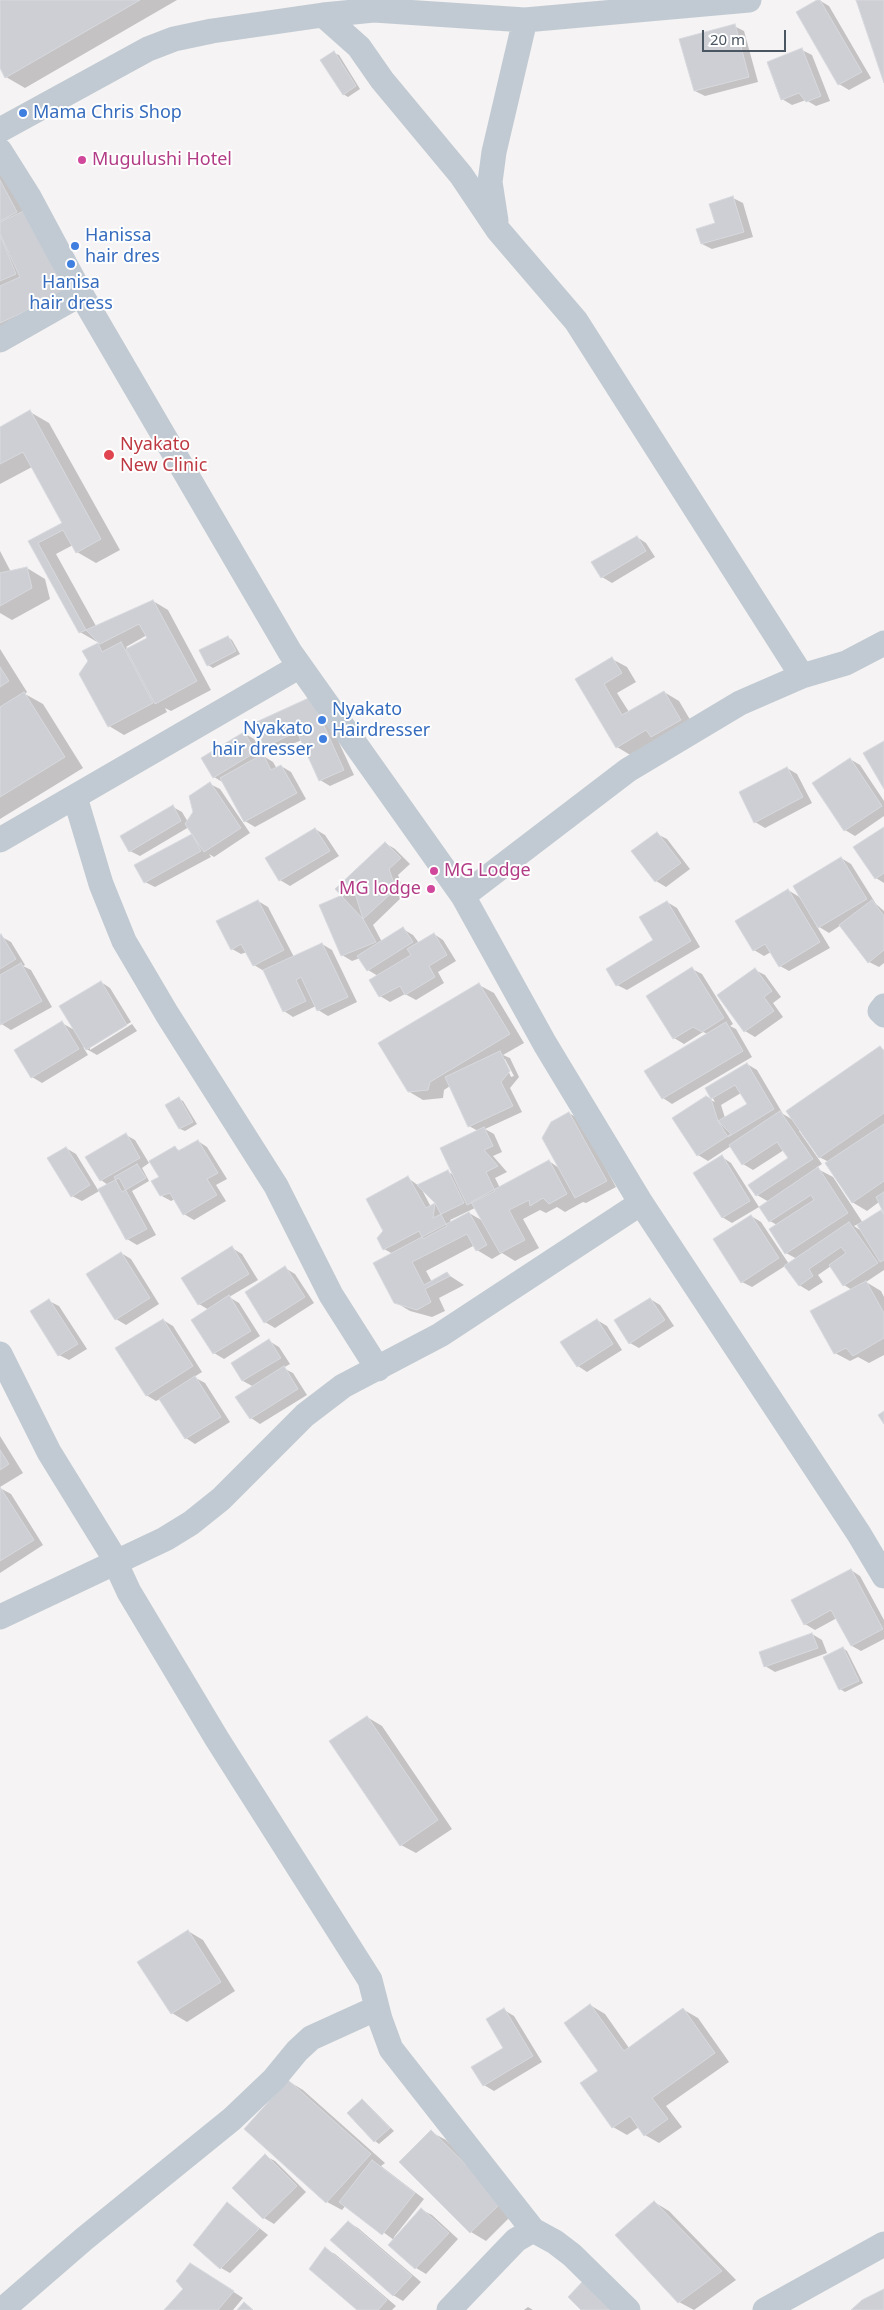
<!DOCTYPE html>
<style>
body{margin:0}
#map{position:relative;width:884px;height:2310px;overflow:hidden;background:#f5f3f3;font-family:"Noto Sans",sans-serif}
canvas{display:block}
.scale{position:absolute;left:702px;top:30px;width:84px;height:22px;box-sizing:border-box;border:2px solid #4a5661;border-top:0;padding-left:6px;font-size:15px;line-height:18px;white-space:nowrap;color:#4a5661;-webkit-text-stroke:4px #fff;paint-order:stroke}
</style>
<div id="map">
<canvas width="884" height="2310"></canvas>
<div class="scale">20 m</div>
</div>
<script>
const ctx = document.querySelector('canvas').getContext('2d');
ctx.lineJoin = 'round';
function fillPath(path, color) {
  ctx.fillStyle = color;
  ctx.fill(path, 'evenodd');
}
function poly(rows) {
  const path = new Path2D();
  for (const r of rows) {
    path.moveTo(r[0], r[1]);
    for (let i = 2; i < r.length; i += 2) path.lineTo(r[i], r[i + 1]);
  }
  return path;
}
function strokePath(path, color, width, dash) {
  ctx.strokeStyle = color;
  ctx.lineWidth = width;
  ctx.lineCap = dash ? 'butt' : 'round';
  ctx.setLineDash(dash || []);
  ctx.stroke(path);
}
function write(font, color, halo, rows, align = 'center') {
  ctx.font = font + ' "Noto Sans",sans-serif';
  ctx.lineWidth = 4;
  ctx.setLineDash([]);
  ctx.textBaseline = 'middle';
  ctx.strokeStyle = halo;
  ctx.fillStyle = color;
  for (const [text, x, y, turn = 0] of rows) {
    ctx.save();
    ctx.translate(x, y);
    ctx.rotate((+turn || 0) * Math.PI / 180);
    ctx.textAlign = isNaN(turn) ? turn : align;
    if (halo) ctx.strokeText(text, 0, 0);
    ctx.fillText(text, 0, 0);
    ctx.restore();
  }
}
fillPath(poly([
 [0,0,177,0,25,88,6,77,0,66],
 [819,0,829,6,871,78,849,90,839,84],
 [734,26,744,31,758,82,705,96,695,91],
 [802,50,812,55,830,101,816,106,806,100,792,105,782,99],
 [334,53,339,55,360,89,348,97,343,94],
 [0,169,79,301,0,332],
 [733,198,743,203,753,237,712,249,702,244,717,224],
 [30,412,49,423,120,550,96,563,77,552,73,545,56,554,96,626,153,601,168,610,211,690,171,711,165,708,167,712,124,735,109,726,89,661,84,651,99,643,80,632,30,541,63,523,32,467,0,484,0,428],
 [147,635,148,638,129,649,126,647],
 [637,537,646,543,655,557,612,583,602,577],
 [0,551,11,572,27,568,45,579,50,599,12,620,0,613],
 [228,637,232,640,240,654,213,668,208,665],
 [0,649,27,692,25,694,43,704,83,768,0,819],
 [612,659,627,667,636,682,617,693,629,712,664,692,679,701,695,728,632,756,617,747,577,680],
 [321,704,354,775,330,786,320,780,302,740,275,751,265,746],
 [244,733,254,739,265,757,273,762,277,769,281,766,291,772,306,799,255,827,245,821,224,783,214,777],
 [850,759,860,765,884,801,884,816,855,836,845,830],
 [787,768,797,774,812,803,765,828,755,822],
 [210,784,220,789,250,833,214,857,209,854,211,857,155,887,145,882,136,866,194,835,189,827,140,856,130,851,173,807,182,812,188,822],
 [884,828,884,883,876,878],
 [315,829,325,835,339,856,290,886,280,880],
 [657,834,667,839,690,869,666,887,656,881],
 [385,843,395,849,410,864,398,875,405,894,373,925,382,942,403,929,413,935,419,943,434,934,443,940,456,961,438,972,444,983,416,1000,405,994,390,1002,380,996,378,976,368,970,360,958,352,961,342,955,343,896],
 [841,858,851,864,876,904,884,911,884,963,879,967,869,962,841,925,829,933,816,925,830,948,789,971,780,966,771,952,764,956,754,950,788,890,801,898],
 [258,901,268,907,294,957,322,944,332,950,357,1002,328,1016,318,1010,316,1006,293,1017,284,1011,264,971,254,965,247,952,241,954,232,949],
 [667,902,677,908,700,947,627,990,617,985,655,941],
 [0,936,11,942,25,965,23,966,31,970,52,1007,11,1030,0,1023],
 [692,969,702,974,733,1024,730,1026,736,1029,752,1057,672,1104,663,1098,708,1034,703,1032,684,1044,674,1038],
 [755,970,765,975,781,997,773,1003,783,1017,755,1037,745,1031],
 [101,982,110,988,131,1022,90,1047,90,1050,132,1024,137,1031,97,1055,83,1047,88,1055,42,1083,32,1077,62,1023,76,1031],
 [479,985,494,993,524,1043,503,1055,510,1058,519,1077,510,1088,522,1112,485,1129,494,1134,502,1152,493,1156,507,1172,495,1178,500,1188,549,1161,559,1168,569,1113,579,1119,616,1187,586,1203,583,1202,565,1212,557,1207,546,1213,540,1210,523,1219,539,1248,515,1261,502,1253,492,1259,477,1250,475,1245,426,1271,432,1282,447,1274,464,1285,439,1298,445,1311,432,1317,410,1311,395,1302,393,1254,384,1249,385,1231,408,1178,419,1186,448,1172,454,1175,478,1131,469,1126,450,1086,444,1090,443,1098,423,1100,408,1091],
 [503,1059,505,1059,514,1076,511,1077],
 [421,1188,437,1203,431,1207],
 [475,1208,483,1221,469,1213,452,1223,450,1220],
 [880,1048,884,1050,884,1270,866,1282,881,1291,884,1297,884,1355,869,1363,858,1357,850,1361,835,1353,852,1290,844,1285,831,1266,818,1275,823,1282,809,1291,799,1285,785,1266,752,1287,742,1282,751,1216,761,1222,789,1264,797,1259,786,1253,777,1225,770,1221,760,1207,769,1202,757,1195,790,1158,784,1150,753,1170,743,1164,731,1146,708,1161,698,1155,706,1098,715,1102,707,1088,747,1064,757,1070,783,1114,795,1121],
 [741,1093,748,1104,725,1118,721,1105],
 [801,1130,819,1157,829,1162,852,1202,867,1211,879,1202,883,1211,863,1223,833,1177,816,1168,822,1164,799,1131],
 [858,1224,863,1232,854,1226],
 [179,1099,183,1101,197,1124,185,1131,180,1129,166,1106],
 [126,1135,135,1140,149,1163,142,1168,149,1181,132,1191,156,1235,137,1245,127,1239,101,1190,82,1201,72,1196,66,1148,76,1154,98,1190,108,1185,101,1180],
 [198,1141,207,1147,227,1179,216,1185,226,1201,194,1220,184,1214,175,1199,171,1201,160,1195,160,1177,175,1148,181,1151],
 [722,1157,731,1163,759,1207,732,1223,722,1217],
 [232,1248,242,1254,258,1280,229,1297,239,1303,260,1336,224,1359,214,1353,209,1310,199,1304],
 [121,1253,131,1259,159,1304,126,1325,116,1319],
 [285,1268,295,1274,314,1303,275,1328,265,1322],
 [650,1299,660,1305,674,1326,639,1348,630,1343],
 [49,1301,59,1306,87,1349,69,1360,59,1355],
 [163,1320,173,1326,202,1372,194,1377,205,1383,230,1422,195,1444,186,1438,160,1399,156,1401,146,1395],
 [597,1320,607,1326,622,1350,587,1372,578,1366],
 [269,1341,279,1347,290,1364,283,1368,293,1373,307,1395,260,1424,251,1418,254,1387,243,1381,232,1364],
 [0,1436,23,1473,0,1487],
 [0,1488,11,1494,43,1545,0,1573],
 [851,1570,860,1576,884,1620,884,1639,861,1651,852,1646,837,1618,815,1630,805,1624],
 [812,1634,822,1640,827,1653,775,1672,765,1666],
 [843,1648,847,1651,863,1683,845,1692,840,1689,824,1658],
 [367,1717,382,1726,452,1829,416,1853,401,1845],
 [188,1931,203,1940,235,1991,187,2022,172,2013],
 [590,2005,605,2014,629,2048,684,2010,698,2018,729,2062,666,2106,682,2127,659,2143,645,2135,639,2127,627,2135,613,2127,599,2071],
 [504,2010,514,2016,542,2062,494,2091,484,2085,505,2048],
 [288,2081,303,2090,385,2163,381,2166,424,2199,394,2237,395,2238,422,2210,432,2215,458,2239,426,2274,416,2268,389,2245,394,2240,346,2205,342,2210,327,2202],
 [363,2100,394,2131,379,2144,375,2141],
 [431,2132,446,2140,517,2210,486,2241,471,2232,400,2162],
 [265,2156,275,2161,306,2192,274,2224,264,2218,233,2188],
 [654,2202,669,2211,736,2280,694,2310,679,2302],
 [228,2203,268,2235,230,2273,221,2268],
 [348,2222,358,2228,421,2282,403,2301,393,2295],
 [325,2249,335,2254,396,2306,392,2310,359,2310],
 [200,2270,243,2298,233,2310,165,2310],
 [528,2307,533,2310,524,2310]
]), '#0003');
const building = poly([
 [0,0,140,0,5,78,0,68,0,0],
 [817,0,820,0,862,72,838,85,796,12,817,0],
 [856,0,884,0,884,83,856,0],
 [735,24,749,77,694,91,679,39,735,24],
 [802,48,821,96,806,102,799,93,781,100,767,62,802,48],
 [334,51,356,86,343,95,320,60,334,51],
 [0,180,17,212,0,221,0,180],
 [733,196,744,232,701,244,696,229,715,223,709,204,733,196],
 [26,210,65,293,0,323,0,286,20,277,0,234,0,222,26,210],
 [0,235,16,274,0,281,0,235],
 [30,410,101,539,76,553,63,530,38,543,86,630,79,633,28,541,62,523,23,452,0,464,0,427,30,410],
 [637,536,646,551,601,578,591,562,637,536],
 [27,567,32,588,0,606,0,573,27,567],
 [153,600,197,681,155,704,126,649,147,638,139,624,100,644,86,630,153,600],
 [228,636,236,651,207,666,199,650,228,636],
 [121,642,153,703,108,727,79,674,88,661,82,651,98,643,102,652,121,642],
 [612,657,622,673,604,684,622,715,664,691,681,720,651,737,646,730,616,748,575,679,612,657],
 [0,667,9,681,0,687,0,667],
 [24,692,65,757,0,797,0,707,24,692],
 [311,697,344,770,319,781,297,732,264,747,254,723,311,697],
 [244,732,256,752,213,778,201,758,244,732],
 [884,741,884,789,863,753,884,741],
 [263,754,271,770,281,765,297,793,244,822,220,778,263,754],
 [850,758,882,806,844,831,812,783,850,758],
 [787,767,803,797,754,823,739,792,787,767],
 [210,782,241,828,204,852,185,824,193,812,189,796,210,782],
 [173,805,181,821,129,852,120,836,173,805],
 [884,827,884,873,875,879,853,847,884,827],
 [315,828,330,851,279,881,265,858,315,828],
 [657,832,681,863,655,882,631,851,657,832],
 [192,834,201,851,144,883,134,865,192,834],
 [385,842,401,858,389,869,396,889,363,919,335,889,385,842],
 [841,857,867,899,818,928,793,886,841,857],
 [788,889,820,942,779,967,765,944,753,951,735,921,788,889],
 [354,890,363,919,376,942,341,956,319,905,354,890],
 [258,900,284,950,253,966,241,944,231,950,216,921,258,900],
 [872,900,884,916,884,950,868,963,839,925,872,900],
 [667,901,691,941,616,986,606,969,653,940,639,917,667,901],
 [403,927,413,942,367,971,357,956,403,927],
 [434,933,447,955,429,966,435,977,405,995,400,986,379,997,369,980,411,955,407,949,434,933],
 [1,934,16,959,0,969,0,935,1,934],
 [322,943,348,997,317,1011,301,977,296,980,306,1001,283,1012,263,970,322,943],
 [21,963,42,1001,0,1025,0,975,21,963],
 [692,967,724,1018,702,1032,693,1027,673,1039,646,996,692,967],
 [755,968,772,991,764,997,774,1011,744,1032,717,995,755,968],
 [101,981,127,1025,86,1050,59,1006,101,981],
 [479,983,510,1034,430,1082,428,1090,408,1092,378,1043,479,983],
 [62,1021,79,1049,31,1078,14,1050,62,1021],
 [726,1022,743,1051,662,1099,644,1071,726,1022],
 [880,1046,884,1051,884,1113,819,1158,786,1111,880,1046],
 [500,1051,510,1071,501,1082,513,1106,468,1127,445,1077,500,1051],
 [747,1063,774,1109,728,1137,718,1121,747,1104,735,1085,711,1099,705,1088,747,1063],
 [706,1096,711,1099,718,1121,731,1134,697,1156,672,1118,706,1096],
 [179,1097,193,1122,179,1129,165,1105,179,1097],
 [780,1111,813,1159,756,1196,748,1185,788,1158,777,1142,742,1165,729,1145,780,1111],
 [569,1112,607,1181,575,1198,542,1138,551,1122,569,1112],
 [884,1124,884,1181,852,1203,825,1163,884,1124],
 [484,1127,493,1146,484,1150,498,1166,486,1172,495,1191,467,1205,440,1148,484,1127],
 [126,1133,140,1158,100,1181,85,1157,126,1133],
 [198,1140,218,1173,207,1179,217,1195,183,1215,170,1193,160,1196,151,1181,159,1177,149,1161,175,1146,178,1151,198,1140],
 [66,1147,90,1185,71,1197,47,1158,66,1147],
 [722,1155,750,1201,722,1218,693,1173,722,1155],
 [549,1160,567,1194,549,1204,543,1198,530,1206,529,1200,509,1210,525,1240,500,1253,471,1202,549,1160],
 [137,1164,146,1178,122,1192,114,1177,137,1164],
 [818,1167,848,1213,785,1254,769,1229,814,1200,811,1195,769,1222,759,1207,818,1167],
 [448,1170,464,1203,433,1218,435,1203,417,1185,448,1170],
 [408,1176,426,1208,435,1203,447,1226,423,1239,419,1231,383,1250,377,1238,383,1231,366,1199,408,1176],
 [119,1178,147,1229,126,1240,98,1189,119,1178],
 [884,1192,884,1214,876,1197,884,1192],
 [881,1210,884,1215,884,1260,880,1262,857,1225,881,1210],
 [469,1212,487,1245,476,1251,467,1234,412,1262,424,1285,447,1272,450,1276,425,1289,431,1302,417,1310,394,1303,373,1263,469,1212],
 [751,1215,779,1258,741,1283,713,1239,751,1215],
 [849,1222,878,1263,843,1286,829,1265,846,1253,841,1247,809,1269,813,1276,799,1286,784,1266,849,1222],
 [232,1246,249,1274,198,1305,181,1278,232,1246],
 [121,1252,150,1298,115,1320,86,1274,121,1252],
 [285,1266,305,1297,264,1323,245,1292,285,1266],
 [866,1281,884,1313,884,1338,853,1356,846,1348,834,1354,810,1311,866,1281],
 [229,1295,251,1331,213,1354,191,1320,229,1295],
 [650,1298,665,1320,629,1344,614,1320,650,1298],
 [49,1299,78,1344,58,1356,30,1311,49,1299],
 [163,1319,193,1366,146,1396,115,1348,163,1319],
 [597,1319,613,1344,577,1367,560,1342,597,1319],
 [269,1339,281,1358,242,1381,231,1363,269,1339],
 [284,1366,298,1389,250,1419,235,1397,284,1366],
 [195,1376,221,1417,185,1439,159,1399,195,1376],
 [884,1411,884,1424,878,1415,884,1411],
 [0,1450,9,1464,0,1470,0,1450],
 [0,1487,34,1540,0,1561,0,1487],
 [851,1569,883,1629,851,1646,831,1610,804,1625,791,1600,851,1569],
 [812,1633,818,1648,764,1667,759,1652,812,1633],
 [843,1647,859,1681,839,1690,823,1657,843,1647],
 [367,1716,438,1820,400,1846,329,1741,367,1716],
 [188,1930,221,1982,171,2014,137,1962,188,1930],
 [590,2004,624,2051,683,2008,715,2053,652,2098,668,2119,644,2136,630,2116,612,2128,580,2083,598,2071,564,2023,590,2004],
 [504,2008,533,2056,483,2086,471,2067,503,2048,486,2019,504,2008],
 [288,2080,371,2154,326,2203,244,2129,288,2080],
 [362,2099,390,2128,374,2142,347,2113,362,2099],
 [431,2130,503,2201,470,2233,399,2162,431,2130],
 [265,2154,297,2186,263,2219,232,2188,265,2154],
 [372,2160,415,2193,382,2235,339,2202,372,2160],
 [654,2201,722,2271,678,2303,615,2235,654,2201],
 [227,2202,259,2229,220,2269,193,2245,227,2202],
 [421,2208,449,2233,415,2269,388,2245,421,2208],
 [348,2221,412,2276,393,2296,330,2240,348,2221],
 [325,2247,387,2300,378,2310,357,2310,309,2269,325,2247],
 [190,2263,234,2291,218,2310,164,2310,183,2289,176,2281,190,2263],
 [584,2280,611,2310,581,2310,568,2297,584,2280],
 [884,2289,884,2310,851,2310,862,2300,884,2289],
 [244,2302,253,2310,237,2310,244,2302]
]);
fillPath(building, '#cdcfd5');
strokePath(building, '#d7d9de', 1);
strokePath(poly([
 [323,15,359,47,382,80,461,175,498,230,576,321,802,676],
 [0,130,148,49,174,39,212,31,323,15,374,10,525,20,749,0],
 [0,151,29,197,81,294,290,652,463,896,545,1044,641,1203,859,1534,884,1576],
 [496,221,490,182,494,152,525,20],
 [0,340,81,294],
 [75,797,101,884,124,941,167,1014,276,1186,331,1295,378,1369],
 [0,840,300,666],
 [463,896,628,770,740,703,802,676,846,663,884,643],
 [884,1006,880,1011,884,1015],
 [0,1354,49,1452,110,1551,129,1592,217,1739,370,1980,380,2019,391,2049,533,2230],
 [0,1617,165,1539,191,1523,221,1499,305,1415,343,1386,440,1335,641,1203],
 [2,2310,84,2239,232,2119,274,2079,297,2051,311,2038,377,2008],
 [449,2310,516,2240,533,2230,555,2242,572,2255,628,2310],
 [765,2310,884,2244]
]), '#c1cad2', 25);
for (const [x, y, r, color] of [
 [23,113,5,"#3f7fe0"],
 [82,160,5,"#d1479c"],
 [75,246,5,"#3f7fe0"],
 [71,264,5,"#3f7fe0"],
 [109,455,6,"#e0444e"],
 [322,720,5,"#3f7fe0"],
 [323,739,5,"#3f7fe0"],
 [434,871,5,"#d1479c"],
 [431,889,5,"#d1479c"]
]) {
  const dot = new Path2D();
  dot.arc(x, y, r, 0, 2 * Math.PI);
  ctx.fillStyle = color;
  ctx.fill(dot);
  strokePath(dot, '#fff', 2);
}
write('18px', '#366cbe', '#fff', [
 ["Mama Chris Shop",33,113],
 ["Hanissa",85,236],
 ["hair dres",85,257],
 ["Hanisa",71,283,"center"],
 ["hair dress",71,304,"center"],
 ["Nyakato",332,710],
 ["Hairdresser",332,731],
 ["Nyakato",313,729,"right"],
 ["hair dresser",313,750,"right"]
], 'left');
write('18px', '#b23c85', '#fff', [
 ["Mugulushi Hotel",92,160],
 ["MG Lodge",444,871],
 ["MG lodge",421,889,"right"]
], 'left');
write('18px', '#be3a42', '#fff', [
 ["Nyakato",120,445],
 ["New Clinic",120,466]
], 'left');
</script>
